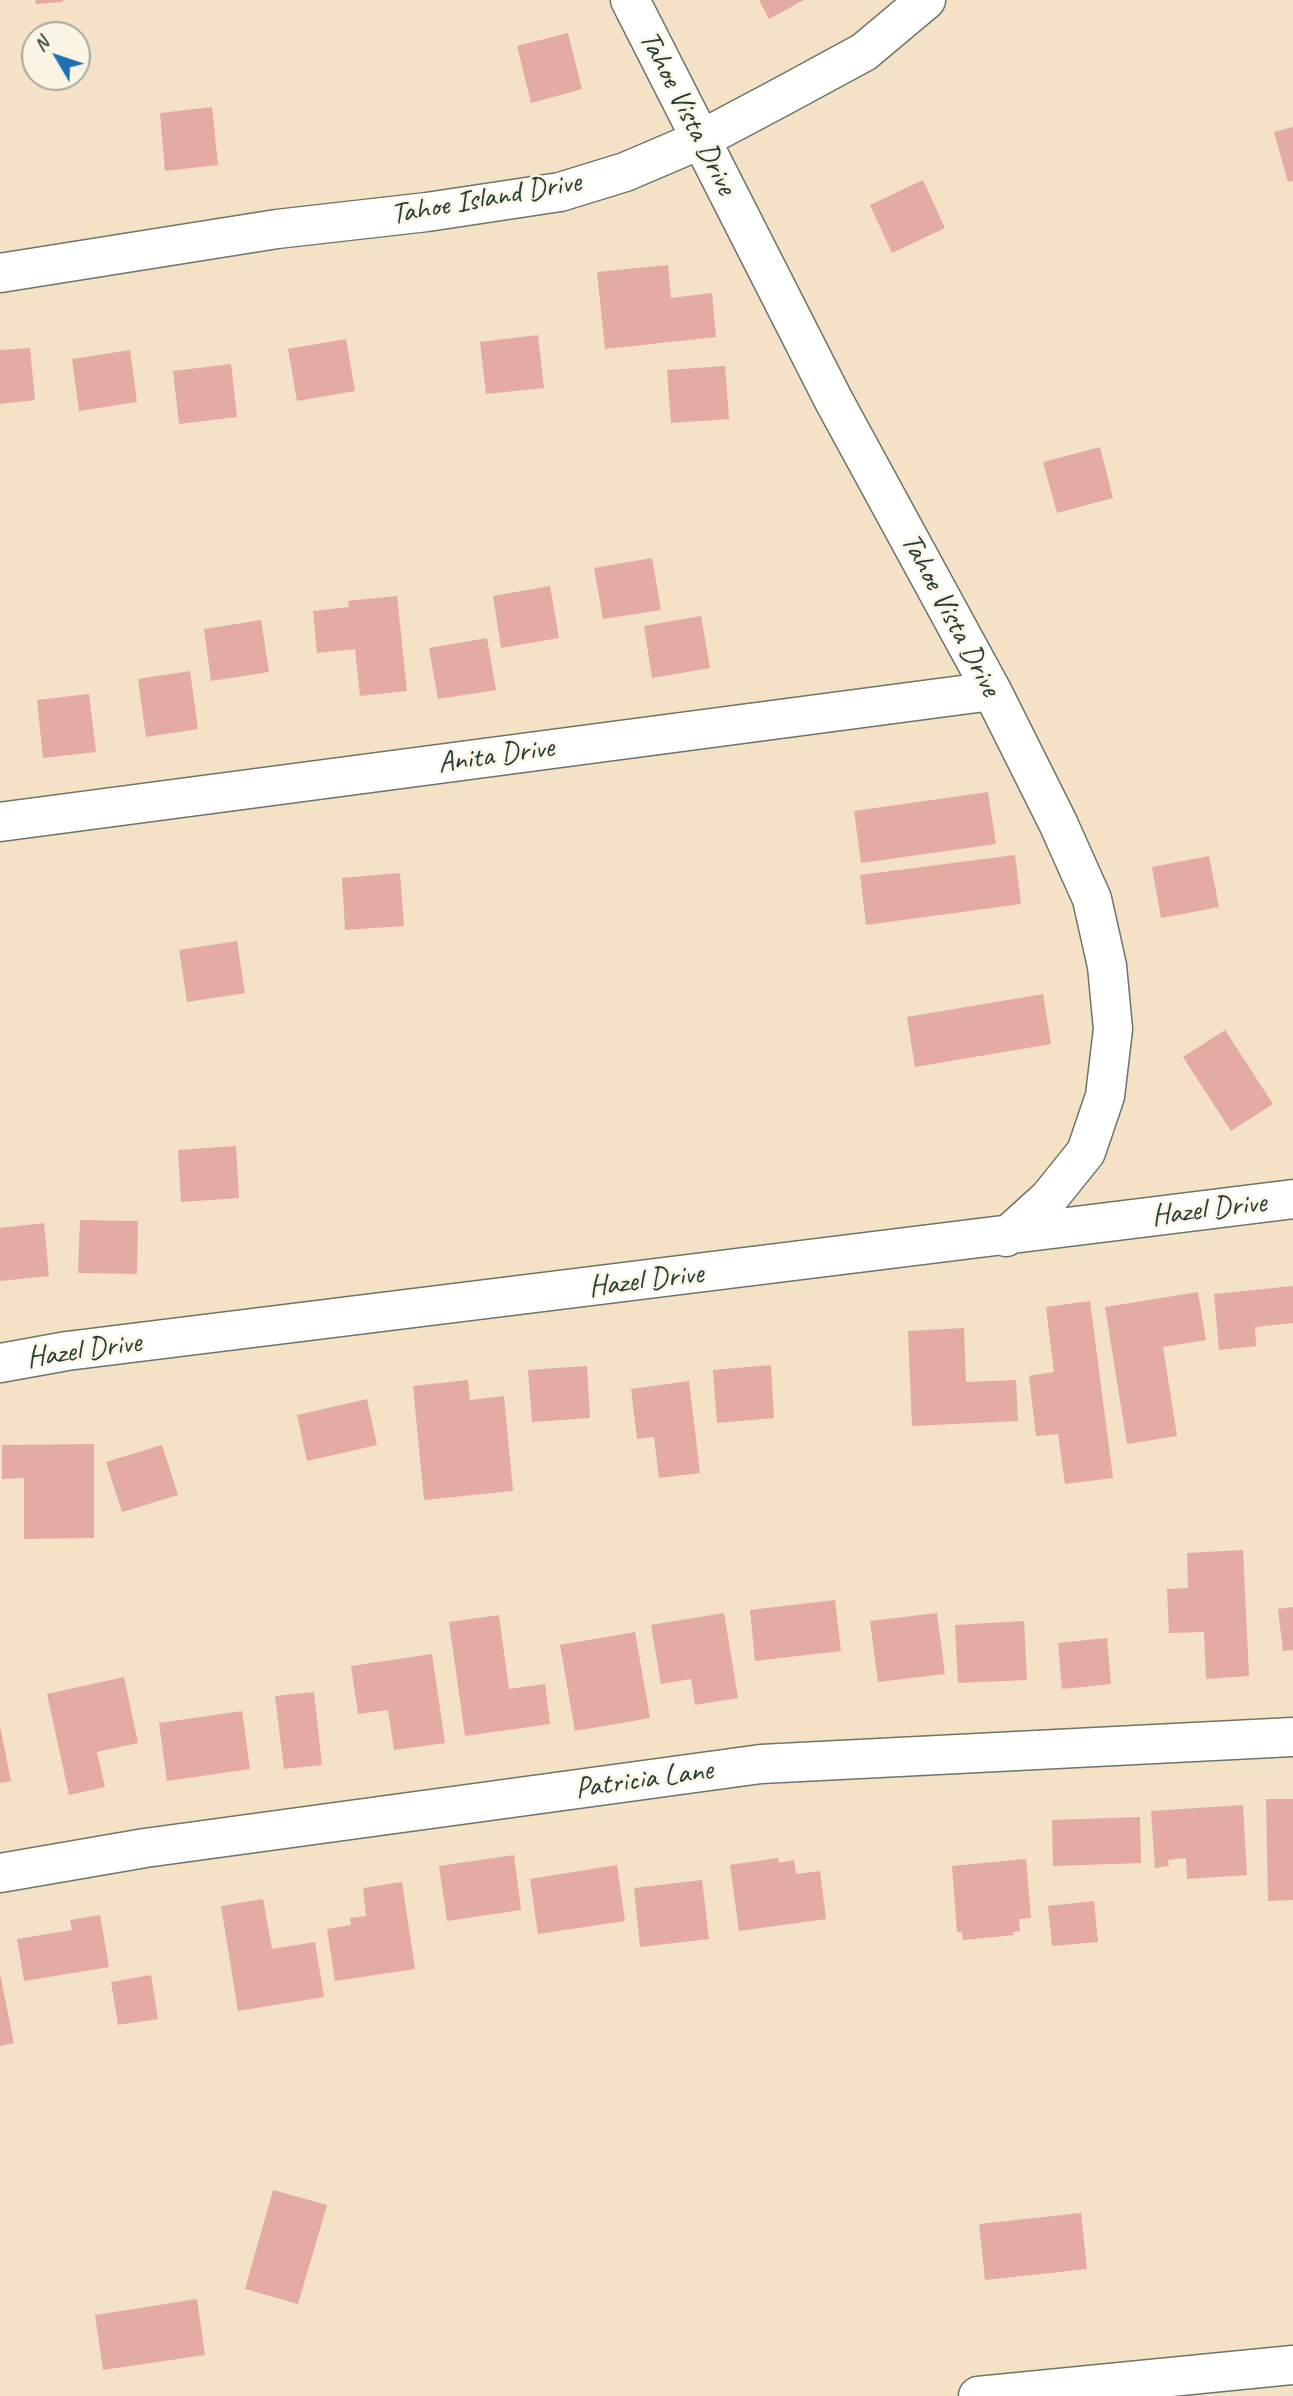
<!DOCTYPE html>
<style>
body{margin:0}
#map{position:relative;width:1293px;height:2396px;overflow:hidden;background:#f5e1c6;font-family:Caveat,sans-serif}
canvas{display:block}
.north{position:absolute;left:21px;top:21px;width:70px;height:70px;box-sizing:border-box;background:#fcf5e5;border:2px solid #a4ab9e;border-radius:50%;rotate:309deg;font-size:19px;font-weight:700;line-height:28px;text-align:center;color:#1f3d34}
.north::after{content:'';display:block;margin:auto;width:24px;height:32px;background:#1f6fb2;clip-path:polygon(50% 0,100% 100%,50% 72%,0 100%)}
</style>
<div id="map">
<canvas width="1293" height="2396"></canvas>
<div class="north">N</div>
</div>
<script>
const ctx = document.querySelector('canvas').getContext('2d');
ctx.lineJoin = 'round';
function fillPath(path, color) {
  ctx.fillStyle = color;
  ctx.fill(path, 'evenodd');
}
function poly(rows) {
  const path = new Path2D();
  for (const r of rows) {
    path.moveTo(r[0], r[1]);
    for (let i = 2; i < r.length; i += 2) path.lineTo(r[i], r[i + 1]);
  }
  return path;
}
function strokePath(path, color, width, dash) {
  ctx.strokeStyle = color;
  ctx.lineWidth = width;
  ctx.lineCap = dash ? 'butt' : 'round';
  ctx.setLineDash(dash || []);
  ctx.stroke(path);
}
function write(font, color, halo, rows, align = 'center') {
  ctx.font = font + ' Caveat,sans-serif';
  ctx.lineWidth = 5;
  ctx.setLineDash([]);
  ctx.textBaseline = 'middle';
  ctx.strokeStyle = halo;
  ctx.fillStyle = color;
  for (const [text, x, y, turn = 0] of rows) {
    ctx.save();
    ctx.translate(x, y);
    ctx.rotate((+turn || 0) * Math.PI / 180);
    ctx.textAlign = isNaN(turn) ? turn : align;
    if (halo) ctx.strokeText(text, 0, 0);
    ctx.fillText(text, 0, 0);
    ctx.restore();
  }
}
fillPath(poly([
 [35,0,63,0,63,2,36,4],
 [759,0,804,0,769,19],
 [568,33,582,89,531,103,517,46],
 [212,107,218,165,165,171,160,113],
 [1293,127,1293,181,1288,182,1274,132],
 [923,180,945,228,892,253,870,205],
 [668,265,671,298,712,293,716,337,605,349,597,272],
 [538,335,544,388,486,394,480,342],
 [346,339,355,391,297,401,288,349],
 [30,348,35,400,0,404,0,350],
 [130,350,137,402,79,411,72,359],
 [231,364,237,417,179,424,173,371],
 [725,366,729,419,671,423,667,370],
 [1100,447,1113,498,1057,513,1043,462],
 [652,558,661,610,603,619,594,568],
 [550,586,559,638,501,648,493,596],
 [397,596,407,691,360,696,355,649,317,653,313,611,349,607,348,601],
 [701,616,710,668,652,678,644,626],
 [261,620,269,672,211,681,204,629],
 [487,638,496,690,438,699,429,648],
 [190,671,198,729,146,737,138,679],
 [89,694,96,752,43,758,37,700],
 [988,792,996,844,861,863,854,811],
 [1015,855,1021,904,866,925,860,875],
 [1209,856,1219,907,1161,918,1152,867],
 [400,873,404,926,345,930,342,878],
 [237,941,245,993,187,1002,179,950],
 [1043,994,1051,1044,915,1067,907,1017],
 [1225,1030,1273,1104,1231,1131,1183,1057],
 [236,1146,239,1198,181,1202,178,1150],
 [80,1220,138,1221,137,1274,78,1273],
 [44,1223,49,1276,0,1281,0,1228],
 [1293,1286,1293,1323,1255,1327,1256,1346,1219,1350,1214,1294],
 [1198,1292,1206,1340,1163,1347,1177,1436,1127,1444,1105,1307],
 [1090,1301,1113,1478,1065,1484,1058,1434,1036,1436,1029,1376,1054,1372,1046,1307],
 [964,1328,966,1382,1016,1380,1018,1421,912,1426,908,1331],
 [771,1365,774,1418,717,1423,713,1370],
 [587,1366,590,1418,532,1422,528,1370],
 [468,1380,470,1400,504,1396,513,1491,424,1500,413,1386],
 [689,1381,700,1473,659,1478,654,1437,637,1439,631,1389],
 [367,1399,377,1445,307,1461,297,1415],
 [94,1444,94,1538,24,1539,24,1478,2,1479,2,1445],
 [162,1445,178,1495,122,1512,106,1462],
 [1243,1550,1249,1676,1206,1679,1204,1632,1169,1633,1167,1589,1188,1588,1187,1553],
 [835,1600,841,1651,755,1661,750,1610],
 [1293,1607,1293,1650,1283,1651,1278,1609],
 [724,1613,738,1698,695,1705,691,1679,661,1684,651,1625],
 [937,1613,945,1674,878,1682,870,1621],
 [499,1615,509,1689,545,1684,550,1724,465,1736,449,1622],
 [1024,1621,1027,1680,958,1683,955,1625],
 [635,1632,650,1718,575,1731,560,1645],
 [1107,1638,1111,1684,1062,1689,1058,1643],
 [432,1654,445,1743,394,1750,388,1710,358,1714,351,1666],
 [124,1677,138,1743,97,1752,105,1787,69,1795,47,1694],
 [314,1692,322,1765,284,1769,275,1696],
 [242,1711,250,1769,167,1781,159,1723],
 [0,1726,11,1781,0,1783],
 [1266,1799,1293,1799,1293,1900,1268,1901],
 [1243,1805,1247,1875,1187,1879,1186,1858,1168,1860,1169,1866,1155,1868,1151,1811],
 [1140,1817,1141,1863,1053,1866,1052,1820],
 [514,1855,521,1910,447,1921,439,1866],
 [778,1858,779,1863,794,1860,796,1874,820,1871,826,1919,739,1931,730,1865],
 [1026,1859,1031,1918,1019,1919,1020,1931,1013,1932,1014,1935,963,1940,962,1932,957,1932,952,1866],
 [617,1865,625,1921,538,1934,530,1879],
 [702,1880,709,1939,640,1947,634,1888],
 [402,1882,415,1969,335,1981,327,1929,351,1925,350,1918,366,1916,363,1888],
 [263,1899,272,1949,315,1942,324,1997,238,2011,221,1906],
 [1094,1901,1098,1942,1052,1946,1048,1906],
 [100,1915,109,1967,24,1981,17,1939,72,1930,70,1920],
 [0,1974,14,2043,0,2046],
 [151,1975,158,2019,118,2025,111,1982],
 [273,2190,327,2205,298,2304,245,2289],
 [1081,2213,1087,2269,985,2280,979,2224],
 [197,2299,205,2355,103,2370,95,2315]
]), '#e3aba3');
const street = poly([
 [630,0,834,401,992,691,1058,823,1092,899,1107,966,1113,1029,1105,1096,1086,1152,1049,1198,1006,1237],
 [0,822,992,691],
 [0,1363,67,1351,1293,1199],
 [0,1873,145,1848,761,1764,1293,1737],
 [978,2396,1293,2365]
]);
const secondary = poly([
 [0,273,277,229,427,212,560,192,625,172,700,140,781,97,864,52,926,0]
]);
strokePath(street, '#6a7667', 41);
strokePath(secondary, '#6a7667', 41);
strokePath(street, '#fff', 38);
strokePath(secondary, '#fff', 38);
write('30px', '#1f3d34', '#fcf5e5', [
 ["Tahoe Vista Drive",687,113,63],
 ["Tahoe Island Drive",486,199,-10],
 ["Tahoe Vista Drive",950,615,62],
 ["Anita Drive",496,756,-8],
 ["Hazel Drive",1209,1210,-7],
 ["Hazel Drive",646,1281,-7],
 ["Hazel Drive",84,1351,-8],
 ["Patricia Lane",644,1780,-8]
]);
</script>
